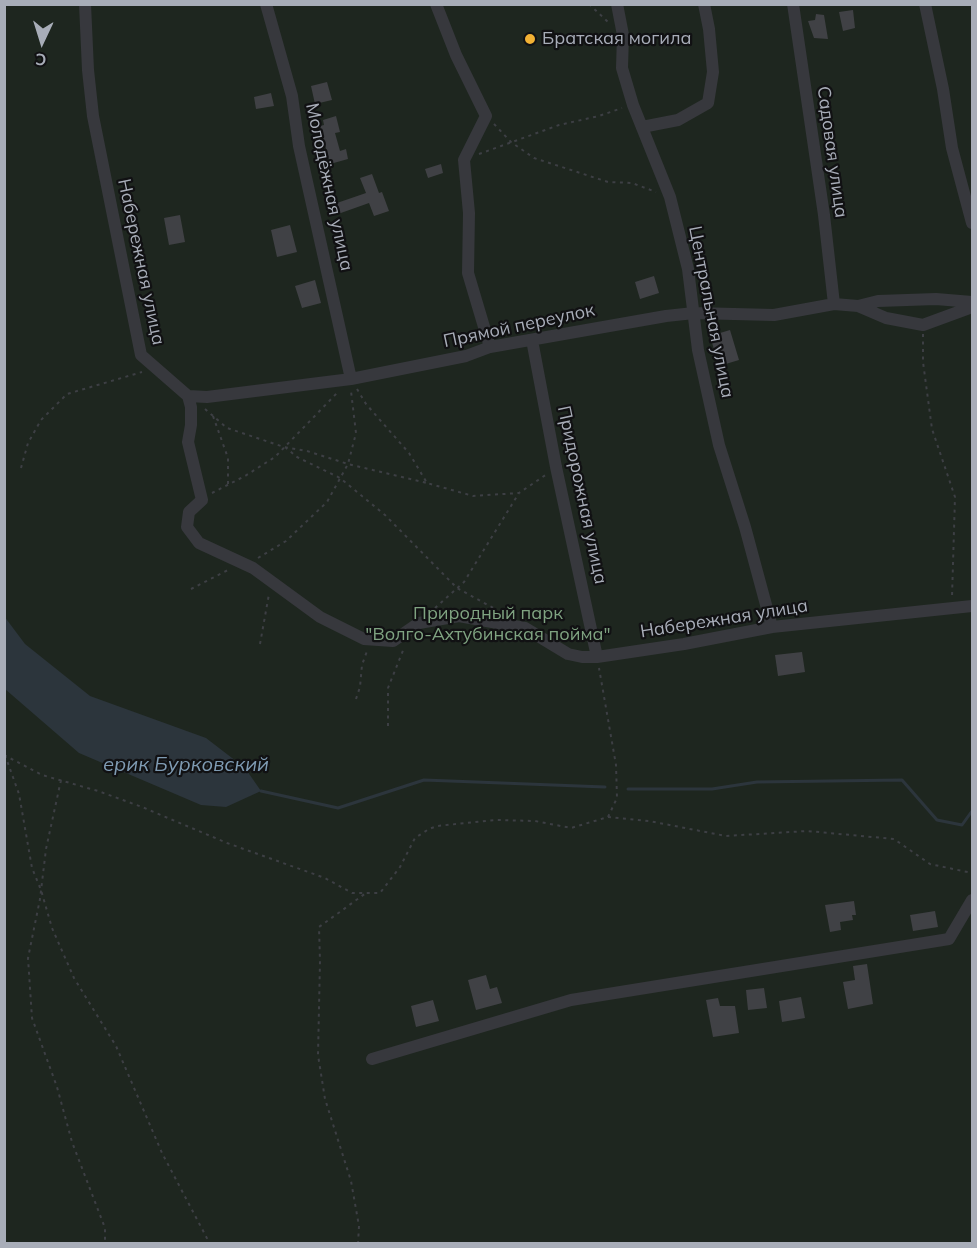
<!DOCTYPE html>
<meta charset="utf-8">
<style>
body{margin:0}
#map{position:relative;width:977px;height:1248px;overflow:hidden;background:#161618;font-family:Mulish,sans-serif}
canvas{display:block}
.frame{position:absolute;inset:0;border:6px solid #a8adb8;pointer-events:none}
.north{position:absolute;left:12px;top:12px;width:60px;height:60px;-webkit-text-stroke:4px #111113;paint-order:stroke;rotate:184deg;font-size:16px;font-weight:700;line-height:24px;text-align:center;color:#a8adb8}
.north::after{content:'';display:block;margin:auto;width:21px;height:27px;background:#a8adb8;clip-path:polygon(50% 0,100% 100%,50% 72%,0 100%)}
</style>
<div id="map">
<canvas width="977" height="1248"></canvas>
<div class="frame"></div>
<div class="north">С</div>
</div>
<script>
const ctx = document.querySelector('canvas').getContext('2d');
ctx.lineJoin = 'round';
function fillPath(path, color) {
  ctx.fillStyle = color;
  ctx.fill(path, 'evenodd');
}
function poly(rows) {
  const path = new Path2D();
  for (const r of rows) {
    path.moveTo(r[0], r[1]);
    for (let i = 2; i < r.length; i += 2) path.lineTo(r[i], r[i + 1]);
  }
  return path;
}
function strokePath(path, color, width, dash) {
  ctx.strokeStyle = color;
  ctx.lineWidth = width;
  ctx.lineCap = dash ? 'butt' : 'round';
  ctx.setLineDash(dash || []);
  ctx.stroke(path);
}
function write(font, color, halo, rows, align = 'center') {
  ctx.font = font + ' Mulish,sans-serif';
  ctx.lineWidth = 4.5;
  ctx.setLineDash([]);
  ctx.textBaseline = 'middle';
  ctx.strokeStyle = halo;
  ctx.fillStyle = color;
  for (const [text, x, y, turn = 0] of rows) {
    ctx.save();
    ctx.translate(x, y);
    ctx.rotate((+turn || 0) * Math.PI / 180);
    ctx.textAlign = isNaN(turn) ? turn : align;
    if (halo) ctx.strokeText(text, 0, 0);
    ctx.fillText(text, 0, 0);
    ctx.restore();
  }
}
fillPath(poly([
 [5,5,972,5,972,1243,5,1244]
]), '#1e261f');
fillPath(poly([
 [4,616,25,644,90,696,206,738,245,768,261,791,226,807,201,805,79,753,5,689]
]), '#2c353c');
strokePath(poly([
 [628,789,712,789,757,782,902,780,937,820,962,825,972,811],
 [261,791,338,808,424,780,605,787]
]), '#2c353c', 3);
fillPath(poly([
 [853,10,855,28,843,31,839,12],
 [816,14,824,15,828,39,814,38,808,21,815,20],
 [327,82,332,100,315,104,311,86],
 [271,93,274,106,256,109,254,97],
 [336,116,340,132,335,133,340,151,346,149,348,159,330,164,320,126,324,125,323,120],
 [441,164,443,173,428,178,425,169],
 [372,174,379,193,382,192,389,211,374,216,369,203,338,214,334,204,366,193,360,178],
 [180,215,185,242,169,245,164,218],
 [290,225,297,252,277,257,271,230],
 [654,276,659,293,640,299,635,282],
 [315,280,321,303,302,308,295,286],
 [730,330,739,360,719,366,710,336],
 [802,652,805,672,778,676,775,655],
 [854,901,856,915,852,915,853,920,840,922,841,930,830,932,825,905],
 [935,911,938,927,913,931,910,915],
 [867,964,873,1004,848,1009,843,982,855,980,853,966],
 [486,975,490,989,497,987,502,1003,476,1010,468,980],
 [764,988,767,1008,748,1010,746,990],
 [801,997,805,1018,782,1022,779,1001],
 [718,998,720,1006,735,1006,739,1033,713,1037,706,1000],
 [433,1000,439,1021,416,1027,411,1006]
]), '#404145');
strokePath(poly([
 [589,4,609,23],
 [494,124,511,142,534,158,608,182,632,183,656,192],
 [479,154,559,125,599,116,622,108],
 [923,334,923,362,932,429,955,497,952,597],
 [357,389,366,404,409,453,427,483,473,496,519,493,547,474],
 [205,409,227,428,284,447,307,451,348,464,427,483],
 [213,416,228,458,228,485],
 [285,447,297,457,340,478,385,515,457,588,497,610],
 [21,468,28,443,41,420,67,394,142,372],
 [212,493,245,476,275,457,337,393],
 [258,558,286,541,327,502,348,464,356,433,351,391],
 [191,589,228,570],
 [435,608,464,582,519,493],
 [260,644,269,594],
 [356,699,360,687,362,665,367,651],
 [388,726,388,688,404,648],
 [4,755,42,775,98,791,142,807,227,843,325,878,352,893,380,893,400,867,415,838,429,829,437,826,496,820,535,821,571,828,608,817,617,798,616,765,599,668],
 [5,755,19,794,32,868,41,890,52,928,74,978,116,1046,162,1153,210,1244],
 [61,780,46,849,40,899,28,958,32,1018,57,1087,72,1142,105,1228,105,1244],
 [608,817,649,821,726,836,807,831,894,839,930,864,972,873],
 [358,1244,359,1226,351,1181,325,1099,318,1055,320,961,319,927,366,893]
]), '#3d3f44', 2, [3, 4.5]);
strokePath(poly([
 [85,4,88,70,93,116,141,355,188,396,191,407,191,425,188,442,202,500,189,512,187,527,199,543,253,568,320,617,364,639,393,641,419,623,459,616,525,628,568,654,582,657,597,657,684,644,772,627,972,606],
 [266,4,292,96,299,146,351,379],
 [436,4,456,55,486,116,464,160,469,213,468,273,490,347],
 [617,4,623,35,622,68,633,105,670,197,688,269,698,350,719,445,745,527,772,627],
 [793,4,824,215,834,304],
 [925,4,943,89,952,148,972,223],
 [642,127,678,120,708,103,713,72,709,29,704,4],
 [858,306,878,301,936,299,972,302],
 [532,340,556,467,597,657],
 [188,396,207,397,351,379,466,356,490,347,666,316,694,313,774,315,834,304,858,306,886,318,923,325,972,307],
 [372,1059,571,1000,949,939,972,900]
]), '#37383d', 12);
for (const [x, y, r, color] of [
 [530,39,6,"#f2b134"]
]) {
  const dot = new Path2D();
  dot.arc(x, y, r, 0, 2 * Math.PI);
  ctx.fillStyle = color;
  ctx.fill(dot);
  strokePath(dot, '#111113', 2);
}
write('18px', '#a8adb8', '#111113', [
 ["Братская могила",542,39]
], 'left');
write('18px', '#a8adb8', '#111113', [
 ["Садовая улица",832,152,82],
 ["Молодёжная улица",329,187,78],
 ["Набережная улица",141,262,78],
 ["Центральная улица",711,312,79],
 ["Прямой переулок",519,326,-12],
 ["Придорожная улица",582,495,78],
 ["Набережная улица",724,619,-9]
]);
write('18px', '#7fa381', '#111113', [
 ["Природный парк",488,614],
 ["\"Волго-Ахтубинская пойма\"",488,635]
]);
write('italic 20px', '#7f9bb3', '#111113', [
 ["ерик Бурковский",186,765]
]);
</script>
